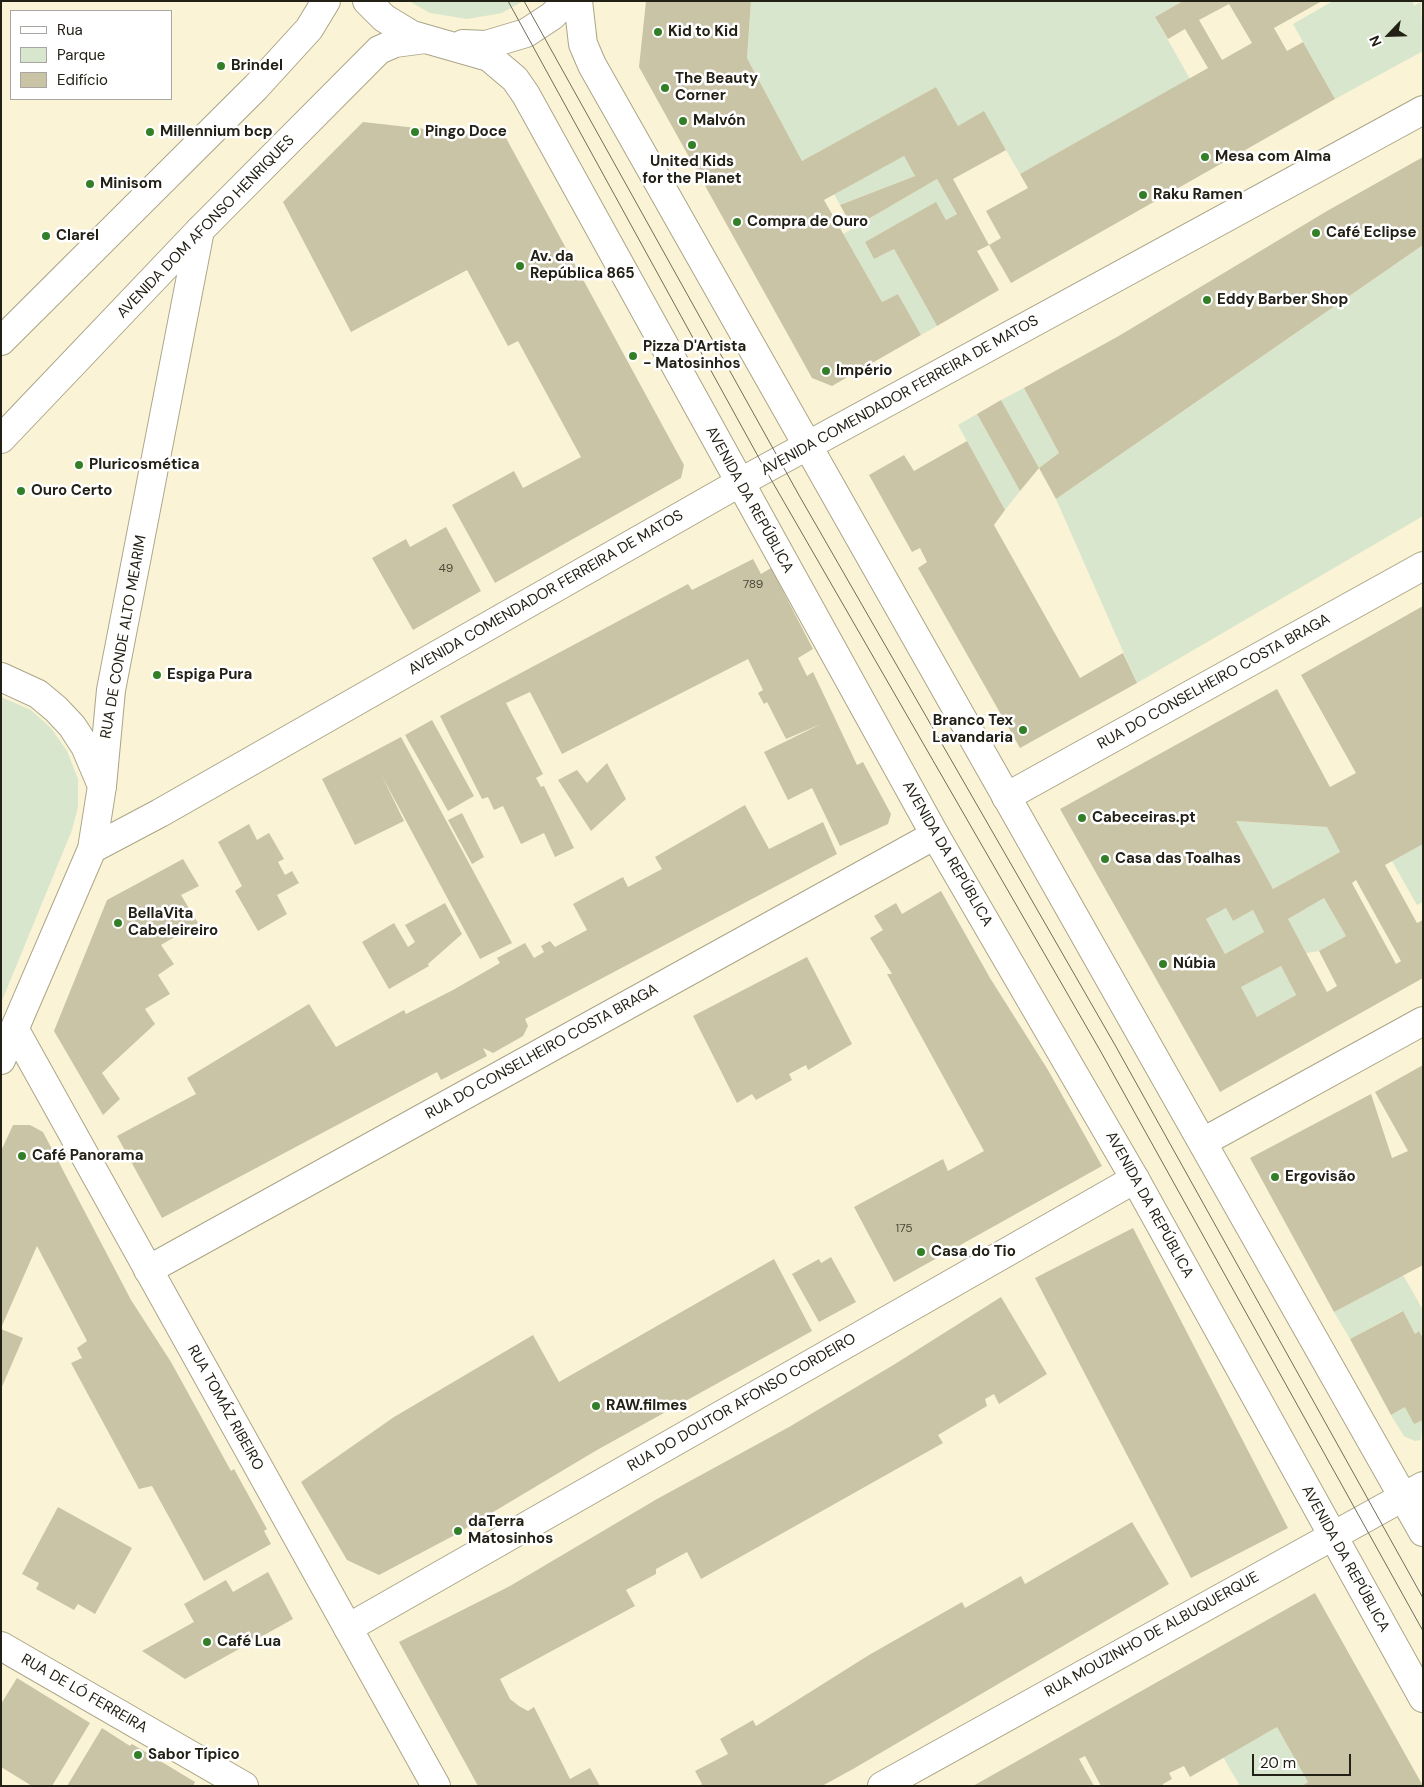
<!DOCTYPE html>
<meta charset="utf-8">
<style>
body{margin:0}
#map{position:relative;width:1424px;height:1787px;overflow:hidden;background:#faf3d5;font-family:"DM Sans",sans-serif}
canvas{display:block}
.frame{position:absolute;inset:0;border:2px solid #232015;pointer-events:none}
.legend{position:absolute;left:10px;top:10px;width:162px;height:90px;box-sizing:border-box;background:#fff;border:1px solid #a7a6a1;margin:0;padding:6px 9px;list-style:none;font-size:15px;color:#232015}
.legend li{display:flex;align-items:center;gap:10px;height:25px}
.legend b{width:25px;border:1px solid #a7a6a1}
.north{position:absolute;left:1364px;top:10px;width:50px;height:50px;-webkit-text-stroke:4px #fff;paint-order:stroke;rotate:246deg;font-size:14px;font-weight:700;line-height:20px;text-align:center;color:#232015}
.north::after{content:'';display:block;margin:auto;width:18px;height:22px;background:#232015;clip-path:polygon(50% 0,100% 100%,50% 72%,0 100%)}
.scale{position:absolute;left:1252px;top:1754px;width:99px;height:22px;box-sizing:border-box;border:2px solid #232015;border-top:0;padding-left:6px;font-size:15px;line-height:18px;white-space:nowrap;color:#232015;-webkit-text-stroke:4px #fff;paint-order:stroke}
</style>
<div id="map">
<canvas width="1424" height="1787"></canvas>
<div class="frame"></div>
<ul class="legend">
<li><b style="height:6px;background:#fff"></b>Rua</li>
<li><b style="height:14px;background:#d7e6cc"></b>Parque</li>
<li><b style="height:14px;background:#cac4a6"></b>Edifício</li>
</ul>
<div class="north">N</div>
<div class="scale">20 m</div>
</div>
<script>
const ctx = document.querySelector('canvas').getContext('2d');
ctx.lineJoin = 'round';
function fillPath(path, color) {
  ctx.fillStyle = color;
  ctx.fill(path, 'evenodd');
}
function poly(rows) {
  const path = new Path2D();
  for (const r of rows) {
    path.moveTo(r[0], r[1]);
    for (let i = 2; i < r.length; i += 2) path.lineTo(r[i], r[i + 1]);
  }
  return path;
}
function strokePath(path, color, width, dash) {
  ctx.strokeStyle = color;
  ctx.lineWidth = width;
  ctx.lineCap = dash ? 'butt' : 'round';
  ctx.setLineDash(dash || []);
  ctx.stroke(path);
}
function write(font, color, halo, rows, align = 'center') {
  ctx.font = font + ' "DM Sans",sans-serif';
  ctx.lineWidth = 5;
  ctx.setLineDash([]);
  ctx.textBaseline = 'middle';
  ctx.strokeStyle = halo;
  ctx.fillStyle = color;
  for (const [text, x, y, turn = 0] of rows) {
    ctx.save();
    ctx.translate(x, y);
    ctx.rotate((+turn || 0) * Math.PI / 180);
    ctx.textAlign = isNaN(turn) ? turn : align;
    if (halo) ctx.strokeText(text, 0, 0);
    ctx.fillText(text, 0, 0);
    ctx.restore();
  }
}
fillPath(poly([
 [409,1,523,1,502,13,467,19,430,13],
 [751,1,1183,1,1155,17,1190,79,1020,174,984,112,958,126,936,87,802,161,747,58],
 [1333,1,1412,1,1414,6,1421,2,1423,51,1335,99,1293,24],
 [904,156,915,176,840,205,834,194],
 [937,179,957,214,946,220,936,203,865,242,874,259,894,249,937,326,921,335,898,294,882,302,843,234],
 [1423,245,1423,516,1137,683,1056,499],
 [1024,388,1059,453,1039,468,1001,400],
 [977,414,1020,491,1005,510,958,425],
 [1,697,31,710,51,728,67,751,78,779,78,807,72,830,1,1003],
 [1236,821,1327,827,1340,852,1273,889],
 [1423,844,1423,902,1417,905,1392,861],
 [1324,898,1346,936,1319,951,1306,953,1288,919],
 [1226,908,1233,921,1253,910,1264,932,1225,954,1206,919],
 [1281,966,1296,995,1257,1017,1241,987],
 [1403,1275,1423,1310,1423,1338,1419,1331,1415,1334,1402,1311,1350,1339,1334,1312],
 [1405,1407,1423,1420,1421,1440,1415,1441,1404,1436,1391,1415],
 [1277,1727,1308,1782,1302,1786,1240,1786,1223,1757]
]), '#d7e6cc');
fillPath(poly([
 [646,1,751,1,747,58,802,161,936,87,958,126,984,111,1006,150,953,179,989,245,977,251,999,290,937,326,894,249,874,259,865,242,936,202,946,220,957,214,937,179,853,228,840,205,915,176,904,156,824,200,882,302,898,294,921,335,832,386,812,378,639,67],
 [1183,1,1322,1,1274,28,1287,51,1303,42,1335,99,1011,283,989,245,1001,238,986,211,1028,188,1020,174,1208,68,1185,29,1168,39,1155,17],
 [1229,4,1252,43,1222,60,1199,20],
 [363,122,506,138,684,465,681,478,495,583,452,505,514,471,523,488,581,457,518,341,508,346,467,270,351,332,283,202],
 [1423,157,1423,245,1056,499,1039,468,1059,453,1024,388,1117,337,1327,211],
 [1001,400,1039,468,1020,491,977,414],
 [967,441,1005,510,994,525,1080,678,1123,653,1137,683,1020,748,918,568,927,562,920,548,912,552,869,475,904,455,914,471],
 [446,527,481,591,413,630,372,558,406,539,410,547],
 [753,559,761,574,771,568,813,649,798,658,807,676,813,672,857,765,863,762,891,814,888,824,840,846,812,788,788,800,764,752,821,724,786,739,767,702,764,704,758,693,763,690,748,659,562,754,530,692,506,703,543,774,536,778,541,787,544,786,574,848,555,857,544,833,521,844,503,806,494,810,488,797,482,799,440,716,688,584,692,590],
 [1423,606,1423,844,1385,865,1417,923,1423,920,1423,978,1220,1092,1060,809,1277,689,1330,787,1356,773,1301,675],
 [1236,821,1327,827,1340,852,1273,889],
 [1356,880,1401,961,1396,964,1352,883],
 [1324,898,1346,936,1319,951,1337,986,1327,992,1288,919],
 [1226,908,1233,921,1253,910,1264,932,1225,954,1206,919],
 [1281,966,1296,995,1257,1017,1241,987],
 [432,720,474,796,448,811,405,735],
 [401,737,512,943,480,959,382,776,404,821,355,845,322,779],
 [607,763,626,799,591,831,558,780,577,770,587,783],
 [745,805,769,849,823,822,837,854,525,1019,528,1026,523,1036,493,1053,483,1048,487,1056,441,1080,437,1072,162,1218,117,1136,196,1094,187,1078,309,1004,336,1047,404,1010,406,1014,453,990,500,963,497,958,525,943,534,958,544,952,541,946,550,941,555,947,587,930,573,904,623,877,628,887,662,869,655,857],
 [462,813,484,857,472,864,448,820],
 [249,824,257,840,269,833,284,859,278,862,285,875,292,871,299,883,277,895,287,914,258,931,235,891,242,886,218,842],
 [183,859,199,886,181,895,198,923,161,945,174,964,158,975,170,994,145,1009,155,1024,102,1073,120,1099,103,1115,54,1031,107,900],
 [941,891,990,978,1048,1070,1102,1166,894,1282,854,1207,943,1159,948,1171,984,1151,887,974,892,974,870,938,883,930,874,916,896,903,902,914],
 [445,903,462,934,428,964,429,966,389,989,362,942,394,923,408,947,415,942,405,925],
 [807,957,852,1044,808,1070,806,1065,789,1074,792,1080,756,1100,752,1094,737,1103,693,1016],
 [1423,1065,1423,1265,1334,1312,1250,1158,1371,1094,1392,1158,1408,1151,1375,1092],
 [13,1125,30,1125,43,1132,131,1300,171,1362,231,1471,234,1469,267,1529,264,1531,271,1544,204,1581,152,1486,139,1489,71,1363,82,1358,77,1348,87,1341,37,1246,1,1328,1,1151],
 [1133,1228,1288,1528,1191,1578,1035,1278],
 [831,1257,856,1302,819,1322,792,1274,819,1259,821,1263],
 [774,1259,812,1331,597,1450,453,1536,379,1575,347,1560,301,1482,394,1417,533,1335,559,1382],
 [1001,1297,1047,1374,999,1404,994,1394,985,1399,987,1406,938,1435,943,1443,701,1579,687,1552,656,1569,656,1574,626,1590,635,1606,500,1679,510,1699,519,1706,528,1711,534,1707,570,1779,590,1768,600,1786,478,1786,399,1642,510,1586,657,1499,789,1427,895,1364],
 [1403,1311,1415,1334,1419,1331,1423,1338,1423,1420,1414,1424,1405,1407,1391,1415,1350,1339],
 [1,1329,23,1338,1,1389],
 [58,1507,132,1548,95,1614,78,1604,74,1610,36,1589,39,1583,22,1574],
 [1132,1522,1169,1584,853,1769,822,1786,699,1786,702,1784,695,1771,728,1754,720,1739,753,1720,756,1726,869,1655,962,1602,965,1608,1021,1576,1025,1584],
 [268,1572,293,1619,185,1679,142,1651,194,1622,184,1604,226,1580,233,1592],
 [1315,1593,1423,1786,1302,1786,1308,1782,1277,1727,1190,1777,1184,1766,1169,1773,1172,1779,1163,1784,1163,1786,1101,1786,1085,1756,1079,1759,1094,1786,973,1786],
 [17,1678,90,1723,52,1786,32,1786,1,1767,1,1704],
 [102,1728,130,1746,132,1744,195,1782,193,1786,67,1786]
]), '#cac4a6');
const minor = poly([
 [1006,797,1423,566],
 [92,849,160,813,739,483,1423,110],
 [1203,1142,1423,1021],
 [148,1270,935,835],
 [348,1628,1135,1179],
 [882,1786,1423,1486]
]);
const tertiary = poly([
 [102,786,111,690,200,230],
 [15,1030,436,1786],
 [1,1646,244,1786]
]);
const secondary = poly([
 [367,1,384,18,412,35,489,57,515,79,526,95,935,835,1135,1179,1423,1698],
 [578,1,583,44,592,65,1423,1532],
 [463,44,486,45,526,33,552,16,567,1],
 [1,341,256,87,309,29,326,1],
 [1,439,200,230,379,50,395,43,425,39],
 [1,677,38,694,56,709,72,726,85,746,102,786,92,849,1,1060]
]);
strokePath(minor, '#aba588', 30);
strokePath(tertiary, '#aba588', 30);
strokePath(secondary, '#aba588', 30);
strokePath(minor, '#fff', 28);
strokePath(tertiary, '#fff', 28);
strokePath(secondary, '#fff', 28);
strokePath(poly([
 [508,1,765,469,1101,1052,1423,1631],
 [524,1,800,497,1115,1045,1423,1598]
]), '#716d5b', 1);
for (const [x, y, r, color] of [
 [658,32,5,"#337f28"],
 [221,66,5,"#337f28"],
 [665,88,5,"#337f28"],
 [683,121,5,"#337f28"],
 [150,132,5,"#337f28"],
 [415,132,5,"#337f28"],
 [692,145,5,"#337f28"],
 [1205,157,5,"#337f28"],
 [90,184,5,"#337f28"],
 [1143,195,5,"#337f28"],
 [737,222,5,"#337f28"],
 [1316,233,5,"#337f28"],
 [46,236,5,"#337f28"],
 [520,266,5,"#337f28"],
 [1207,300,5,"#337f28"],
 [633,356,5,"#337f28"],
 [826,371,5,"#337f28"],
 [79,465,5,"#337f28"],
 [21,491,5,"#337f28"],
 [157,675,5,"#337f28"],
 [1023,730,5,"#337f28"],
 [1082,818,5,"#337f28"],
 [1105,859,5,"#337f28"],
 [118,923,5,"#337f28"],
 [1163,964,5,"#337f28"],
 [22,1156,5,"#337f28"],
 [1275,1177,5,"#337f28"],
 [921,1252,5,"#337f28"],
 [596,1406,5,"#337f28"],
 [458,1531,5,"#337f28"],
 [207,1642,5,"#337f28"],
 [138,1755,5,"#337f28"]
]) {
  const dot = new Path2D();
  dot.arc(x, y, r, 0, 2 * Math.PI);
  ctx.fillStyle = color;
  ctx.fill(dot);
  strokePath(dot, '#fff', 2);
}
write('12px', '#4d4939', null, [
 ["49",446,569],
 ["789",753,585],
 ["175",904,1229]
]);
write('bold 15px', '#232015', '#fff', [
 ["Kid to Kid",668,32],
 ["Brindel",231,66],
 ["The Beauty",675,79],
 ["Corner",675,96],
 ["Malvón",693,121],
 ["Millennium bcp",160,132],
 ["Pingo Doce",425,132],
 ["Mesa com Alma",1215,157],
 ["United Kids",692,162,"center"],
 ["for the Planet",692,179,"center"],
 ["Minisom",100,184],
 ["Raku Ramen",1153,195],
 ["Compra de Ouro",747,222],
 ["Café Eclipse",1326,233],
 ["Clarel",56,236],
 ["Av. da",530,257],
 ["República 865",530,274],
 ["Eddy Barber Shop",1217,300],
 ["Pizza D'Artista",643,347],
 ["- Matosinhos",643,364],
 ["Império",836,371],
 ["Pluricosmética",89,465],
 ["Ouro Certo",31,491],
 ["Espiga Pura",167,675],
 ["Branco Tex",1013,721,"right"],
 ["Lavandaria",1013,738,"right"],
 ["Cabeceiras.pt",1092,818],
 ["Casa das Toalhas",1115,859],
 ["BellaVita",128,914],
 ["Cabeleireiro",128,931],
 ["Núbia",1173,964],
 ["Café Panorama",32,1156],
 ["Ergovisão",1285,1177],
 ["Casa do Tio",931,1252],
 ["RAW.filmes",606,1406],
 ["daTerra",468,1522],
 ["Matosinhos",468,1539],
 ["Café Lua",217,1642],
 ["Sabor Típico",148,1755]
], 'left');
write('15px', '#232015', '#fff', [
 ["AVENIDA DOM AFONSO HENRIQUES",206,227,-46],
 ["AVENIDA COMENDADOR FERREIRA DE MATOS",900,396,-29],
 ["AVENIDA DA REPÚBLICA",749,500,61],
 ["AVENIDA COMENDADOR FERREIRA DE MATOS",546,593,-30],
 ["RUA DE CONDE ALTO MEARIM",124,637,-80],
 ["RUA DO CONSELHEIRO COSTA BRAGA",1214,682,-29],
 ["AVENIDA DA REPÚBLICA",947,854,60],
 ["RUA DO CONSELHEIRO COSTA BRAGA",542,1052,-29],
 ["AVENIDA DA REPÚBLICA",1149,1205,61],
 ["RUA DO DOUTOR AFONSO CORDEIRO",742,1403,-30],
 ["RUA TOMÁZ RIBEIRO",225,1408,61],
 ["AVENIDA DA REPÚBLICA",1345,1559,61],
 ["RUA MOUZINHO DE ALBUQUERQUE",1152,1635,-29],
 ["RUA DE LÓ FERREIRA",84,1694,30]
]);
</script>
